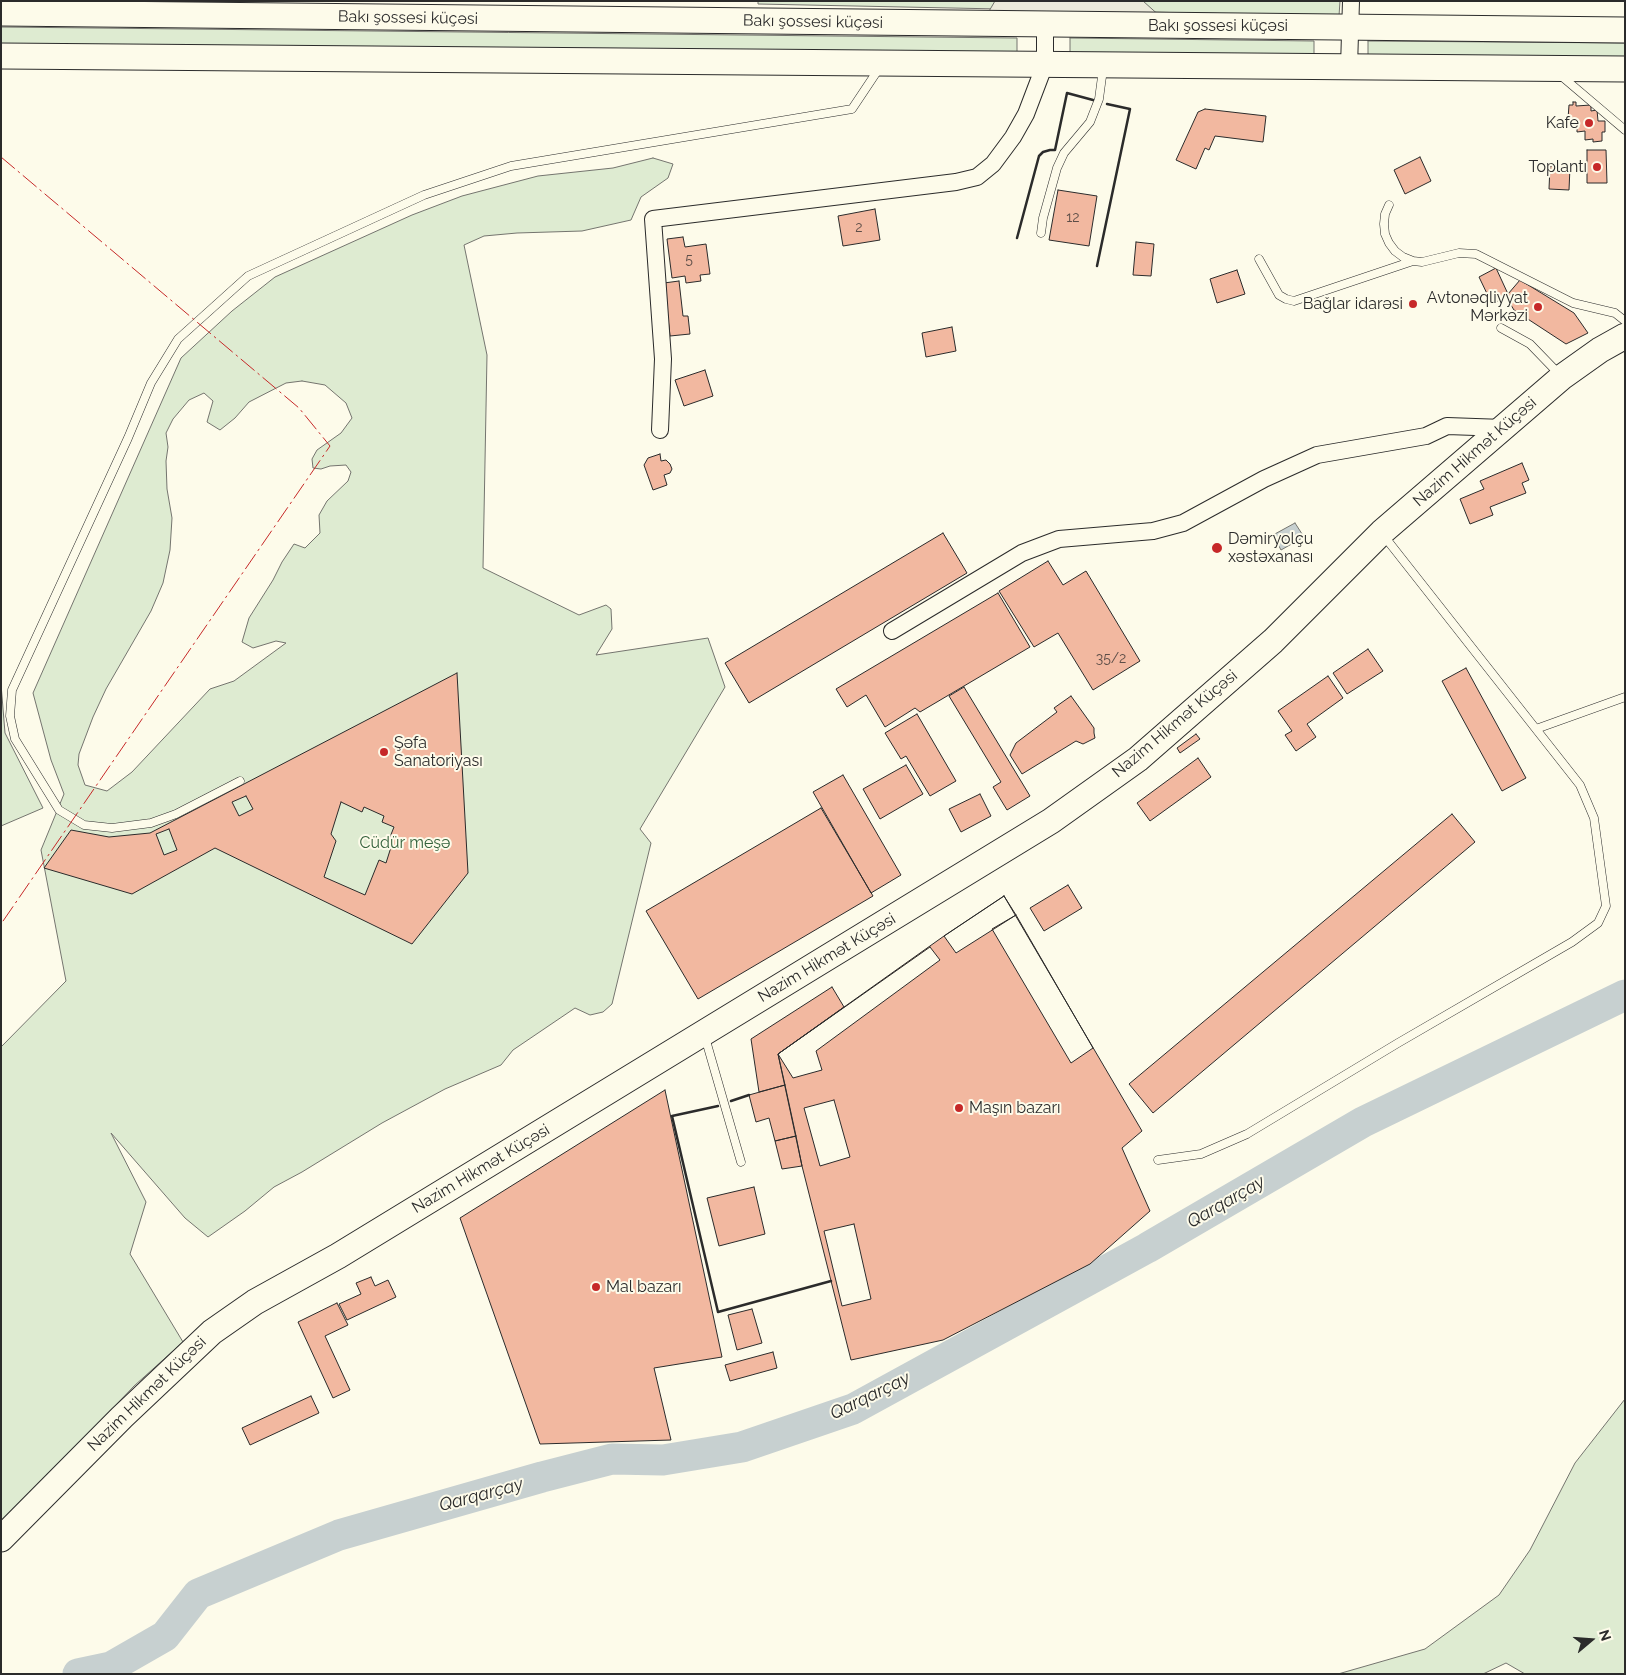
<!DOCTYPE html>
<meta charset="utf-8">
<style>
body{margin:0}
#map{position:relative;width:1626px;height:1675px;overflow:hidden;background:#fdfbea;font-family:Raleway,sans-serif}
canvas{display:block}
.frame{position:absolute;inset:0;border:2px solid #2b2b2b;pointer-events:none}
.north{position:absolute;left:1566px;top:1615px;width:50px;height:50px;-webkit-text-stroke:4px #fdfbea;paint-order:stroke;rotate:72deg;font-size:14px;font-weight:700;line-height:20px;text-align:center;color:#2b2b2b}
.north::after{content:'';display:block;margin:auto;width:18px;height:22px;background:#2b2b2b;clip-path:polygon(50% 0,100% 100%,50% 72%,0 100%)}
</style>
<div id="map">
<canvas width="1626" height="1675"></canvas>
<div class="frame"></div>
<div class="north">N</div>
</div>
<script>
const ctx = document.querySelector('canvas').getContext('2d');
ctx.lineJoin = 'round';
function fillPath(path, color) {
  ctx.fillStyle = color;
  ctx.fill(path, 'evenodd');
}
function poly(rows) {
  const path = new Path2D();
  for (const r of rows) {
    path.moveTo(r[0], r[1]);
    for (let i = 2; i < r.length; i += 2) path.lineTo(r[i], r[i + 1]);
  }
  return path;
}
function strokePath(path, color, width, dash) {
  ctx.strokeStyle = color;
  ctx.lineWidth = width;
  ctx.lineCap = dash ? 'butt' : 'round';
  ctx.setLineDash(dash || []);
  ctx.stroke(path);
}
function write(font, color, halo, rows, align = 'center') {
  ctx.font = font + ' Raleway,sans-serif';
  ctx.lineWidth = 4;
  ctx.setLineDash([]);
  ctx.textBaseline = 'middle';
  ctx.strokeStyle = halo;
  ctx.fillStyle = color;
  for (const [text, x, y, turn = 0] of rows) {
    ctx.save();
    ctx.translate(x, y);
    ctx.rotate((+turn || 0) * Math.PI / 180);
    ctx.textAlign = isNaN(turn) ? turn : align;
    if (halo) ctx.strokeText(text, 0, 0);
    ctx.fillText(text, 0, 0);
    ctx.restore();
  }
}
const green = poly([
 [758,1,1340,1,1339,16,758,4,758,1],
 [1,27,1017,38,1017,56,1,44,1,27],
 [1070,38,1314,41,1314,56,1070,53,1070,38],
 [1368,41,1625,43,1625,58,1368,56,1368,41],
 [653,158,673,164,668,178,641,197,631,220,582,231,517,233,484,236,464,245,487,355,483,568,579,615,606,605,611,609,612,629,596,655,708,638,725,687,640,829,651,843,612,1004,603,1012,590,1015,575,1008,513,1050,501,1065,445,1089,382,1123,302,1172,274,1187,245,1211,208,1237,185,1218,111,1133,146,1202,130,1254,183,1342,134,1386,1,1526,1,1047,66,981,41,850,64,794,51,760,33,693,181,358,232,311,275,277,412,215,462,196,538,176,613,168,653,158],
 [302,381,325,385,346,403,352,418,341,433,317,450,312,459,313,468,321,469,330,466,346,465,351,472,348,481,327,501,319,515,320,533,305,548,294,544,282,562,273,580,249,618,242,642,253,648,276,641,286,643,234,681,210,689,132,772,107,791,85,785,78,765,79,754,93,717,106,689,151,611,163,583,170,550,172,518,167,489,166,461,168,447,166,433,173,419,189,400,204,393,213,401,207,422,220,430,235,418,249,402,286,383,302,381],
 [1,684,5,733,43,808,1,826,1,684],
 [1625,1399,1625,1674,1525,1674,1506,1663,1483,1674,1338,1674,1425,1649,1499,1595,1530,1550,1575,1463,1625,1399]
]);
fillPath(green, '#deebd1');
strokePath(green, '#74746e', 1);
const parking = poly([
 [995,1,1143,1,1162,18,985,18,995,1]
]);
fillPath(parking, '#eceadb');
strokePath(parking, '#74746e', 1);
const water = poly([
 [1295,523,1304,537,1281,550,1273,535,1295,523]
]);
fillPath(water, '#c7d0d0');
strokePath(water, '#74746e', 1);
strokePath(poly([
 [78,1674,111,1667,165,1636,198,1594,339,1535,542,1477,612,1459,663,1460,742,1447,853,1409,1147,1248,1363,1122,1625,995]
]), '#c7d0d0', 31);
const building = poly([
 [1573,102,1576,102,1576,106,1591,105,1591,111,1597,110,1598,121,1605,121,1605,132,1602,132,1602,141,1593,142,1593,139,1585,140,1585,131,1577,132,1577,125,1573,125,1572,119,1568,119,1569,105,1573,105,1573,102],
 [1205,109,1266,116,1263,142,1215,136,1209,150,1205,148,1196,169,1176,160,1198,112,1205,109],
 [1587,150,1606,150,1607,183,1587,183,1587,150],
 [1420,157,1431,181,1405,194,1394,170,1420,157],
 [1550,166,1570,167,1569,190,1549,189,1550,166],
 [1058,190,1097,196,1089,246,1049,240,1058,190],
 [875,209,880,240,843,246,838,216,875,209],
 [683,237,685,247,706,244,710,274,700,275,701,281,686,283,685,276,672,278,667,239,683,237],
 [1136,242,1154,244,1151,276,1133,275,1136,242],
 [1496,268,1508,294,1520,280,1574,313,1588,333,1566,344,1514,310,1506,297,1492,304,1479,277,1496,268],
 [1237,270,1245,294,1217,303,1210,279,1237,270],
 [679,281,683,316,688,316,690,334,670,336,664,283,679,281],
 [952,327,956,351,926,357,922,333,952,327],
 [705,370,713,396,684,406,675,380,705,370],
 [660,454,661,461,666,460,670,464,672,469,670,473,664,475,667,485,653,490,644,465,648,458,660,454],
 [1522,463,1529,480,1522,483,1526,493,1490,507,1493,515,1470,524,1460,499,1484,489,1480,481,1522,463],
 [943,533,967,573,749,703,725,663,943,533],
 [1048,561,1063,585,1086,571,1140,661,1093,690,1058,633,1034,647,999,591,1048,561],
 [998,593,1030,647,920,712,915,708,885,727,866,695,847,707,836,689,998,593],
 [1368,649,1383,671,1347,694,1333,673,1368,649],
 [1466,668,1526,778,1502,791,1442,681,1466,668],
 [457,673,468,873,412,944,215,848,132,894,44,868,71,830,109,837,150,833,457,673],
 [1328,676,1343,698,1307,724,1316,737,1296,751,1285,735,1292,731,1278,711,1328,676],
 [964,687,1030,796,1007,810,993,787,1001,782,949,696,964,687],
 [1071,696,1094,728,1094,733,1095,738,1083,744,1076,741,1022,774,1010,755,1016,743,1057,712,1054,708,1071,696],
 [917,714,956,781,930,796,906,756,901,759,885,733,917,714],
 [1196,734,1200,739,1180,753,1177,748,1196,734],
 [1198,758,1211,777,1150,821,1137,803,1198,758],
 [906,765,923,794,880,819,863,789,906,765],
 [843,775,901,875,871,893,813,792,843,775],
 [980,794,991,816,961,832,949,809,980,794],
 [246,796,253,809,239,816,232,802,246,796],
 [341,802,362,812,364,807,384,816,382,822,394,827,388,842,392,844,386,863,379,860,365,895,324,877,336,841,331,834,341,802],
 [821,808,873,896,698,999,646,911,821,808],
 [1452,814,1475,842,1153,1113,1129,1084,1452,814],
 [169,829,177,850,164,855,156,834,169,829],
 [1068,885,1082,908,1044,931,1030,908,1068,885],
 [1004,896,1016,915,956,953,944,936,1004,896],
 [1004,896,1142,1131,1122,1148,1150,1211,1090,1264,943,1340,851,1360,802,1166,778,1054,944,936,1004,896],
 [1016,915,1093,1048,1071,1063,992,929,1016,915],
 [930,947,940,960,816,1051,822,1070,793,1078,778,1054,930,947],
 [832,987,844,1007,778,1054,785,1085,759,1092,751,1039,832,987],
 [785,1085,796,1136,775,1141,769,1118,756,1122,749,1095,785,1085],
 [665,1090,722,1357,654,1368,671,1440,540,1444,460,1218,665,1090],
 [834,1100,850,1157,820,1166,804,1108,834,1100],
 [796,1136,802,1166,782,1169,775,1141,796,1136],
 [754,1187,765,1234,719,1246,707,1198,754,1187],
 [854,1224,871,1299,842,1306,824,1231,854,1224],
 [371,1277,375,1286,388,1280,396,1297,347,1320,339,1304,361,1294,356,1283,371,1277],
 [337,1303,348,1325,325,1336,350,1390,333,1398,298,1322,337,1303],
 [752,1309,762,1343,737,1350,728,1315,752,1309],
 [773,1352,777,1368,730,1381,725,1365,773,1352],
 [311,1396,319,1413,250,1445,242,1428,311,1396]
]);
fillPath(building, '#f2b8a0');
strokePath(building, '#2b2b2b', 1);
const lane = poly([
 [1559,74,1625,130],
 [1389,205,1385,214,1384,224,1385,234,1389,243,1395,251,1403,257,1413,261,1422,262,1459,253,1476,254,1573,303,1615,313,1625,321],
 [1041,233,1043,218,1057,168,1064,153,1090,122,1099,99,1103,69],
 [1259,259,1279,295,1286,299,1294,301,1413,261],
 [1501,328,1530,344,1560,375],
 [1536,729,1625,697],
 [240,781,176,814,151,823,112,828,84,825,59,810,15,739,10,716,12,690,128,438,151,383,178,339,248,276,424,195,511,166,852,109,880,67],
 [705,1037,741,1162],
 [1158,1160,1201,1154,1247,1134,1398,1043,1572,942,1598,923,1606,906,1594,818,1580,785,1384,536]
]);
const street = poly([
 [1349,67,1351,1],
 [660,430,663,359,653,219,956,182,977,177,993,164,1013,137,1026,114,1045,64,1045,25],
 [892,631,1022,553,1059,539,1153,531,1183,523,1264,479,1317,455,1426,436,1447,426,1504,428]
]);
const primary = poly([
 [1,13,1625,30],
 [1,56,1625,69],
 [1,1539,122,1417,212,1332,255,1302,338,1256,1051,821,1138,759,1273,641,1382,532,1562,377,1600,350,1625,336]
]);
strokePath(lane, '#2b2b2b', 9);
strokePath(street, '#2b2b2b', 18);
strokePath(primary, '#2b2b2b', 27);
strokePath(lane, '#fdfbea', 8);
strokePath(street, '#fdfbea', 16);
strokePath(primary, '#fdfbea', 25);
strokePath(poly([
 [1017,238,1039,156,1043,152,1050,150,1055,150,1067,93,1093,100],
 [1097,266,1130,109,1107,104],
 [731,1101,749,1095],
 [718,1106,672,1116,718,1312,831,1281]
]), '#2b2b2b', 2.5);
strokePath(poly([
 [1,157,299,408,330,446,1,924]
]), '#c62828', 1, [18, 4, 2.5, 4]);
for (const [x, y, r, color] of [
 [1589,123,5,"#c62828"],
 [1597,167,5,"#c62828"],
 [1413,304,5,"#c62828"],
 [1538,307,5,"#c62828"],
 [1217,548,6,"#c62828"],
 [384,752,5,"#c62828"],
 [959,1108,5,"#c62828"],
 [596,1287,5,"#c62828"]
]) {
  const dot = new Path2D();
  dot.arc(x, y, r, 0, 2 * Math.PI);
  ctx.fillStyle = color;
  ctx.fill(dot);
  strokePath(dot, '#fdfbea', 2);
}
write('14px', '#5d4e48', null, [
 ["12",1073,218],
 ["2",859,228],
 ["5",689,260],
 ["35/2",1111,659]
]);
write('16px', '#2b2b2b', '#fdfbea', [
 ["Bakı şossesi küçəsi",408,18,1],
 ["Bakı şossesi küçəsi",813,22,1],
 ["Bakı şossesi küçəsi",1218,26],
 ["Nazim Hikmət Küçəsi",1475,452,-41],
 ["Nazim Hikmət Küçəsi",1175,724,-40],
 ["Nazim Hikmət Küçəsi",827,958,-31],
 ["Nazim Hikmət Küçəsi",481,1169,-31],
 ["Nazim Hikmət Küçəsi",147,1394,-44]
]);
write('16px', '#2b2b2b', '#fdfbea', [
 ["Kafe",1579,123],
 ["Toplantı",1587,167],
 ["Avtonəqliyyat",1528,298],
 ["Mərkəzi",1528,316],
 ["Bağlar idarəsi",1403,304],
 ["Dəmiryolçu",1228,539,"left"],
 ["xəstəxanası",1228,557,"left"],
 ["Şəfa",394,743,"left"],
 ["Sanatoriyası",394,761,"left"],
 ["Maşın bazarı",969,1108,"left"],
 ["Mal bazarı",606,1287,"left"]
], 'right');
write('16px', '#34623c', '#fdfbea', [
 ["Cüdür meşə",405,843]
]);
write('italic 18px', '#2b2b2b', '#fdfbea', [
 ["Qarqarçay",1226,1202,-30],
 ["Qarqarçay",870,1396,-26],
 ["Qarqarçay",481,1495,-15]
]);
</script>
